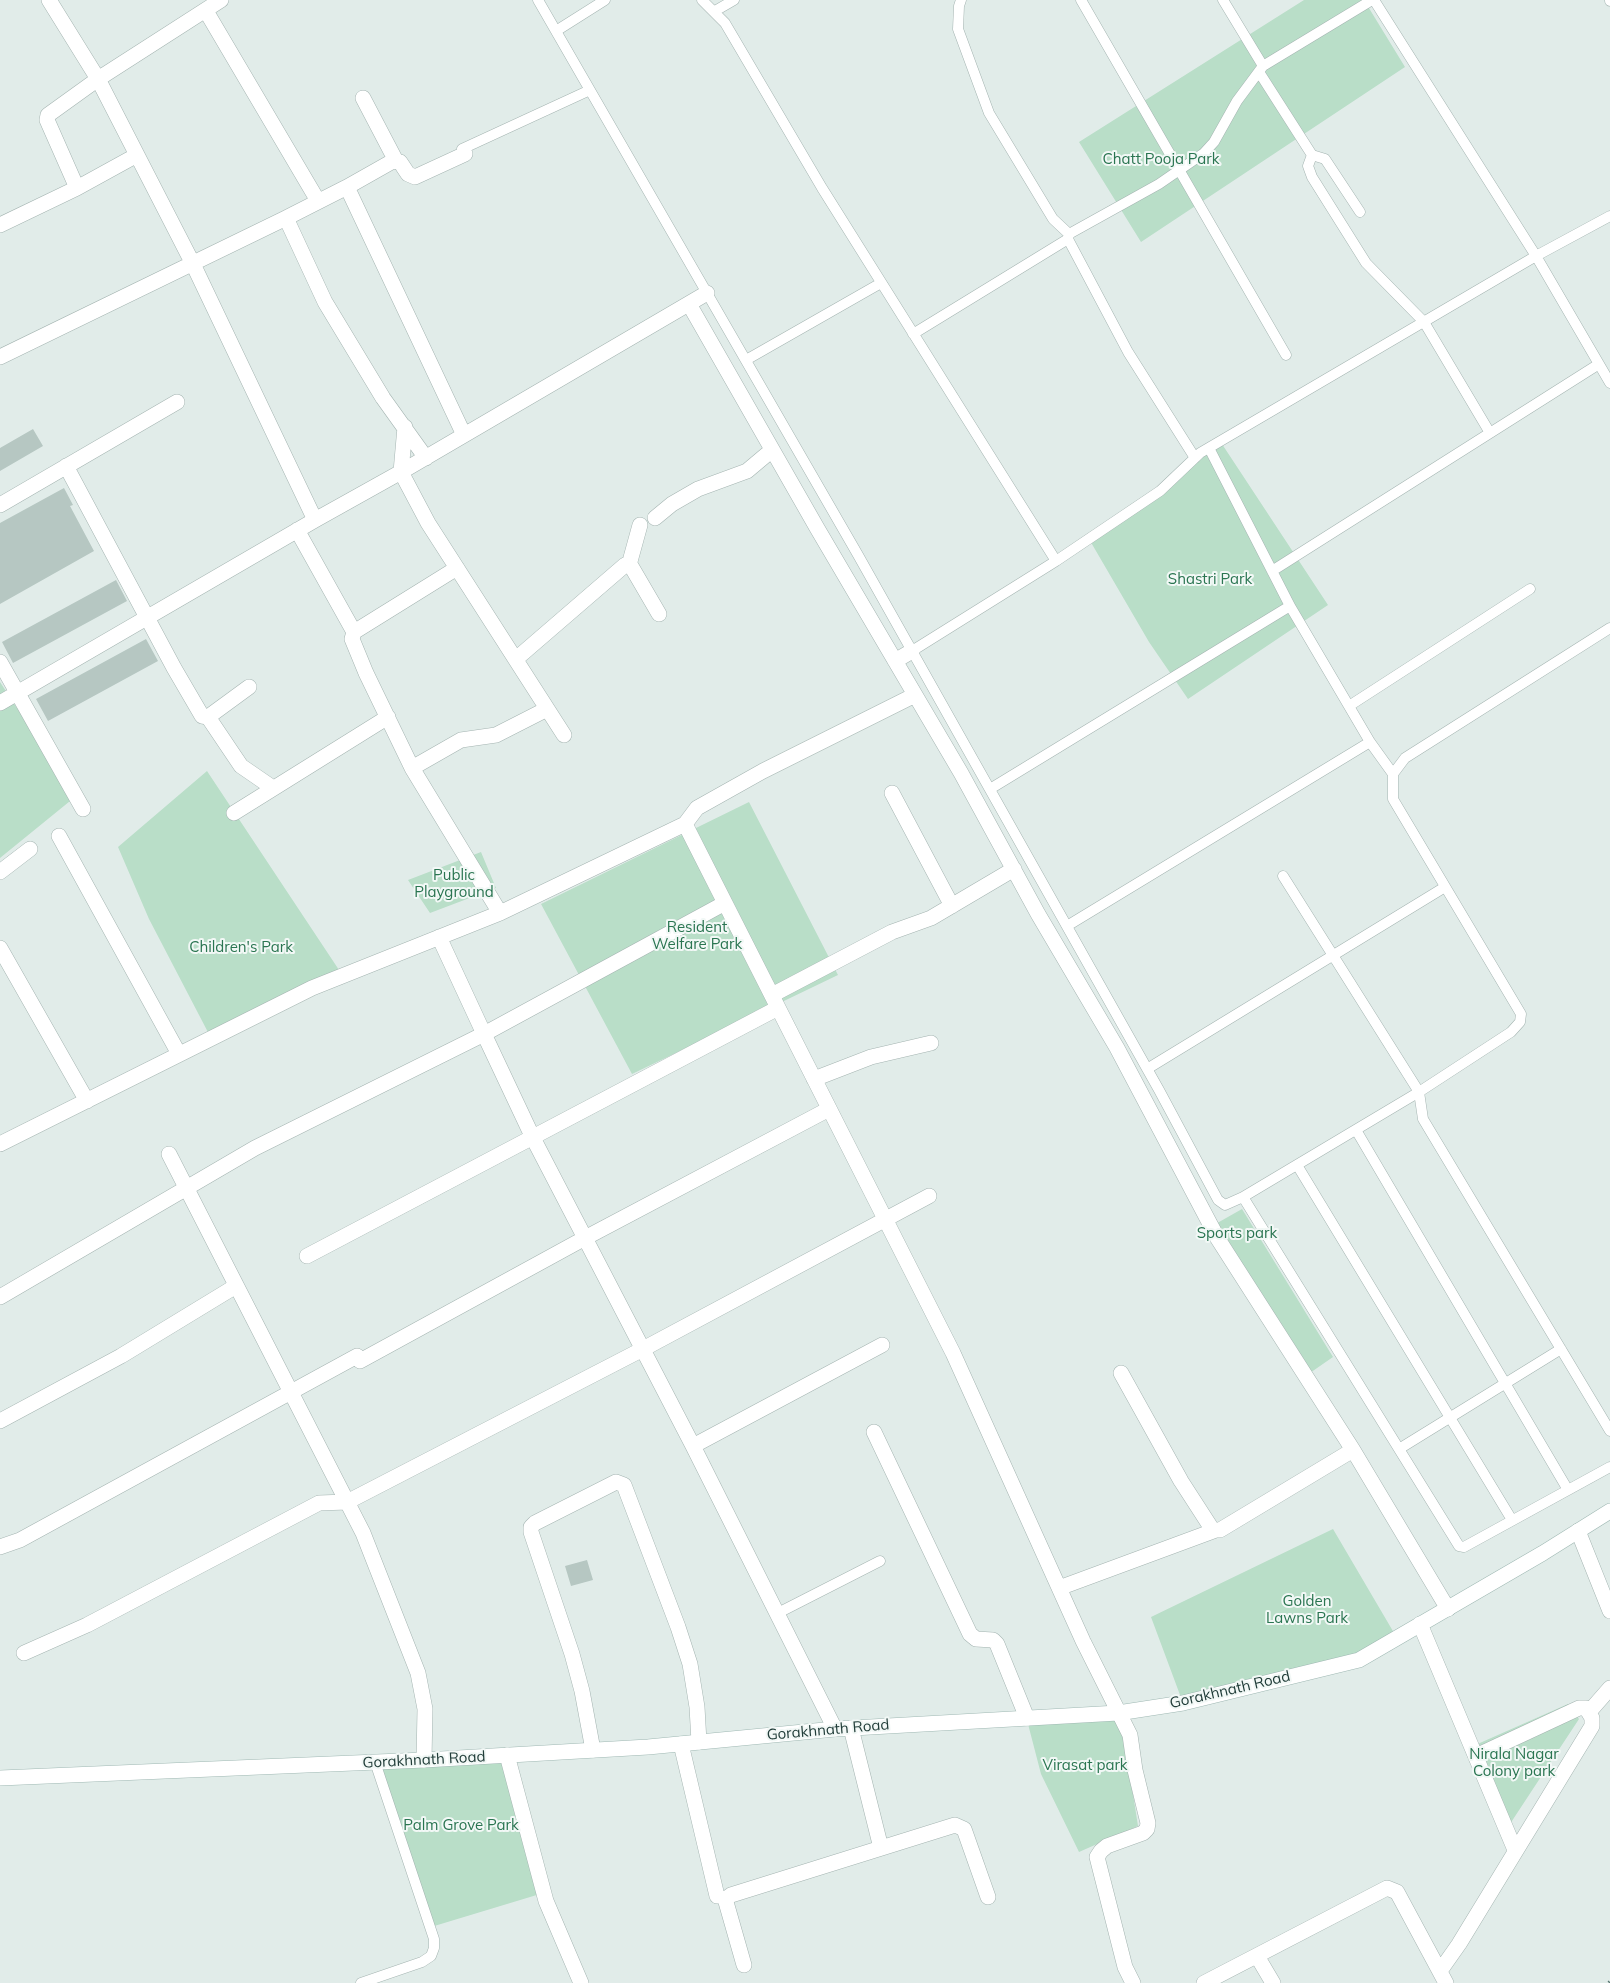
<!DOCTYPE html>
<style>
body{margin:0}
canvas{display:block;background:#e1ece9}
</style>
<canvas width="1610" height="1983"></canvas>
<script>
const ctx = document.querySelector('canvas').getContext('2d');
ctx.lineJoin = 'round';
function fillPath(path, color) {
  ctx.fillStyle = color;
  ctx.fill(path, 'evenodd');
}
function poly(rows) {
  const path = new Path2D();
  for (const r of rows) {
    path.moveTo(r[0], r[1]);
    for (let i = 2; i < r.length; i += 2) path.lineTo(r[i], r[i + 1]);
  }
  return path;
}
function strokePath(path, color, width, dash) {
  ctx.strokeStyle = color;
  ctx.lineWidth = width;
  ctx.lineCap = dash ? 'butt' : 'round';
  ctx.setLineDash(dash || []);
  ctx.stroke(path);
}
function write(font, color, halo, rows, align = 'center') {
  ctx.font = font + ' Mulish,sans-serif';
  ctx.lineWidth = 4;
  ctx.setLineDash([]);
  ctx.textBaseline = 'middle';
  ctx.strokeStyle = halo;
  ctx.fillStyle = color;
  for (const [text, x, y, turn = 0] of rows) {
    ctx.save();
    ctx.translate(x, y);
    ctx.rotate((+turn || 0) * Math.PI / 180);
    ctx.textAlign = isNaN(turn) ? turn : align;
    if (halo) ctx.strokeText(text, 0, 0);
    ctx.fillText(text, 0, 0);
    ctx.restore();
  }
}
fillPath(poly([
 [1304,0,1364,0,1405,67,1141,242,1079,142],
 [1220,441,1328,605,1188,699,1149,642,1089,539],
 [0,682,75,797,0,858],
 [207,771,343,976,211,1038,149,919,118,847],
 [749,802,838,975,632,1074,541,904],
 [481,852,496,888,430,913,408,880],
 [1242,1209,1333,1357,1307,1375,1212,1226],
 [1333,1529,1397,1638,1359,1660,1183,1703,1151,1617],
 [1568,1704,1579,1719,1506,1830,1473,1746],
 [1114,1718,1124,1737,1138,1826,1079,1852,1041,1774,1028,1724],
 [505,1758,540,1894,431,1927,379,1765]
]), '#b9dec8');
fillPath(poly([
 [33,429,43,446,0,471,0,448],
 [64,488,73,505,70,506,94,551,0,604,0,523],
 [116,580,127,601,13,663,2,642],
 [146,639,158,661,48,721,36,699],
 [587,1560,593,1580,571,1586,565,1566]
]), '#b6c7c2');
const service = poly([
 [538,0,858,555,1159,1090,1218,1200,1225,1205,1243,1197],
 [702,0,725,23,822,188,1056,561,1160,491,1200,453,1536,256,1610,216],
 [961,0,959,6,958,29,989,113,1053,219,1069,234],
 [1081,0,1286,355],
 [1223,0,1263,66],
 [1374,0,1536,256,1610,383],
 [1610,0,1610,1],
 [715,11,734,0],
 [556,31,605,0],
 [1259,72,1312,155],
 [462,149,590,90],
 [1360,212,1325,159,1312,155,1308,166,1312,177,1366,263,1424,322,1490,433],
 [913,334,1068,239],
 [746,360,881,283],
 [1209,448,1290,606,1370,742,1393,774],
 [1195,458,1128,352,1068,239,1069,234,1159,184,1204,153,1214,142,1237,101,1263,66,1372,0],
 [1272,571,1599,364],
 [1610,628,1405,758,1393,774,1393,799,1521,1014,1520,1022,1511,1032,1419,1092,1243,1197,1459,1546,1464,1547,1610,1467],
 [912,651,1056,561],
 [1349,706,1530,589],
 [990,789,1290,606],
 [1283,876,1419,1092,1423,1119,1610,1431],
 [1067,926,1370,742],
 [1147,1069,1445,887],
 [1356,1130,1568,1490],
 [1297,1165,1512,1520],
 [1399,1449,1561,1349],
 [778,1613,880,1561],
 [361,1983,422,1962,431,1956,434,1948,434,1939,375,1762]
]);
const minor = poly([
 [221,0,98,79,193,264,315,520],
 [206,11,318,201],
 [363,98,396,161],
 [347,187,393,161,400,162,408,174,415,177,465,154],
 [77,188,137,155],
 [286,218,347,187,464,435],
 [0,225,77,188,47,120,48,115,98,79,49,0],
 [689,304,817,528,961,773,1038,914,1117,1048,1218,1239,1353,1450,1448,1609],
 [0,357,286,218,325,302,383,398,426,458],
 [405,427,401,472,428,523,564,735],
 [66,466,174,668,202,716,208,717,249,687],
 [0,505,177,402],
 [655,518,672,504,698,489,747,471,772,450],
 [297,530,354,632],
 [629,565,640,525],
 [457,568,354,632,352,639,366,673,412,768,461,740,496,735,547,709],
 [516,659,625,565,631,566,659,614],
 [895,661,912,651],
 [0,662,83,809],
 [0,703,315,520,401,472,707,293],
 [208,717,241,766,273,788],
 [412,768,500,913],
 [892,793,952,906],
 [234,813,388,717],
 [685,824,953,1353,1083,1641,1130,1735,1135,1770,1148,1823,1147,1829,1143,1833,1107,1846,1101,1851,1097,1857,1125,1967,1133,1983],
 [59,836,179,1054],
 [0,872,30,849],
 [439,937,484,1034,725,903],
 [0,948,87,1101],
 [772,995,892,932,931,918,1014,869],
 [814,1079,871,1057,931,1043],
 [0,1144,312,988,500,913,685,824,697,808,763,771,915,695],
 [169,1154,363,1533,418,1673,425,1709,424,1760],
 [307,1256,778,1008],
 [0,1297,255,1148,484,1034,533,1138,693,1446,835,1729],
 [360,1361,585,1238,829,1109],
 [1121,1373,1181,1481,1212,1529,1216,1530,1220,1530,1353,1450],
 [0,1421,121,1356,236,1286],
 [874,1432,970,1634,976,1639,993,1640,997,1644,1027,1718],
 [693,1446,882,1345],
 [1578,1531,1610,1611],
 [0,1547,20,1540,357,1356],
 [1059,1588,1216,1530],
 [1420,1624,1515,1850],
 [24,1653,87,1625,319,1503,347,1502,643,1349,929,1196],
 [1589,1712,1610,1688],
 [851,1728,881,1848],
 [681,1744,717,1896],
 [593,1750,582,1691,572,1654,531,1532,531,1527,535,1523,616,1482,624,1485,678,1627,690,1664,697,1707,699,1742],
 [507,1755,546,1901,581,1983],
 [1257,1956,1273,1983],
 [744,1965,726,1902,727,1898,731,1895,955,1825,964,1829,988,1897],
 [1440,1971,1459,1944,1592,1726,1592,1718,1586,1708,1579,1708,1476,1756],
 [1204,1983,1387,1888,1397,1892,1446,1983]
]);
const secondary = poly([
 [0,1778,424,1760,648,1747,835,1729,1118,1713,1183,1703,1359,1660,1543,1553,1610,1511]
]);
strokePath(service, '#a4b4b1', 11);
strokePath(minor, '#a4b4b1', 16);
strokePath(secondary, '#9fb8b3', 16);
strokePath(service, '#fff', 10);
strokePath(minor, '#fff', 15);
strokePath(secondary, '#fff', 15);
strokePath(poly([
 [1609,1983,1610,1982]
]), '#5b7975', 4, [10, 5]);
write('15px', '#2a7551', '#f2f8f6', [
 ["Chatt Pooja Park",1161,159],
 ["Shastri Park",1210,579],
 ["Public",454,875],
 ["Playground",454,892],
 ["Resident",697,927],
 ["Welfare Park",697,944],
 ["Children's Park",241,947],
 ["Sports park",1237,1233],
 ["Golden",1307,1601],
 ["Lawns Park",1307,1618],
 ["Nirala Nagar",1514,1754],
 ["Colony park",1514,1771],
 ["Virasat park",1085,1765],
 ["Palm Grove Park",461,1825]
]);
write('15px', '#213d39', '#f2f8f6', [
 ["Gorakhnath Road",1230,1690,-13],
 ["Gorakhnath Road",828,1730,-5],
 ["Gorakhnath Road",424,1760,-3]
]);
</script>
